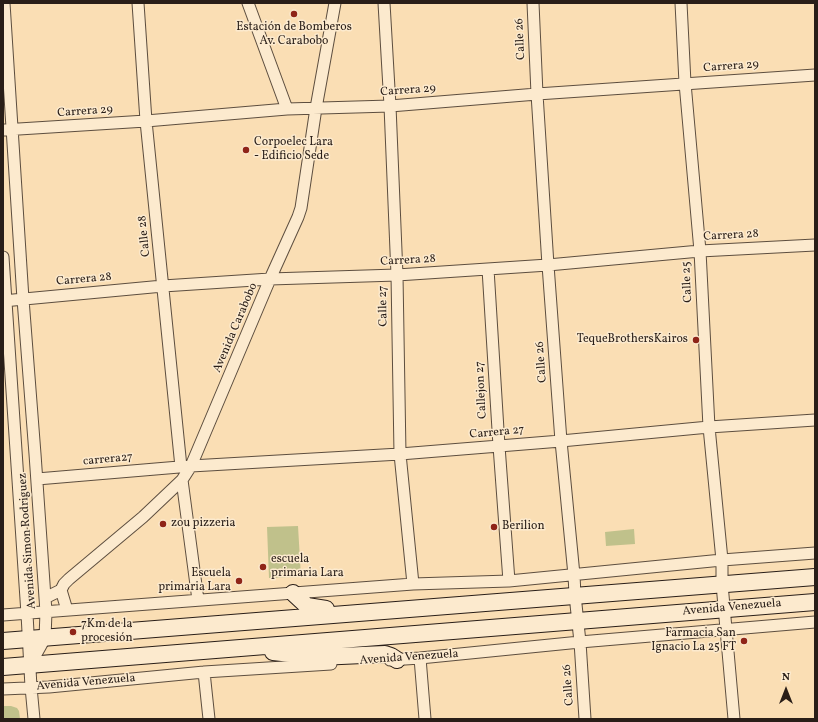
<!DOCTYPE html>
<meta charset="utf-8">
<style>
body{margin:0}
#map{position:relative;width:818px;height:722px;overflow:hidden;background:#fadeb4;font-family:Vollkorn,serif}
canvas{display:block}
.frame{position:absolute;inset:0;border:4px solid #291e18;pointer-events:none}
.north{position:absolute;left:766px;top:670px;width:40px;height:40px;-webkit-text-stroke:3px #fceace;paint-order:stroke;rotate:0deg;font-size:11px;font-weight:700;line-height:16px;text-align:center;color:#291e18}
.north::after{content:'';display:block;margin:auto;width:14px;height:18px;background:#291e18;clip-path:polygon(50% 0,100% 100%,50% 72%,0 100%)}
</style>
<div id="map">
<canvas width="818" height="722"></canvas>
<div class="frame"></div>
<div class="north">N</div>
</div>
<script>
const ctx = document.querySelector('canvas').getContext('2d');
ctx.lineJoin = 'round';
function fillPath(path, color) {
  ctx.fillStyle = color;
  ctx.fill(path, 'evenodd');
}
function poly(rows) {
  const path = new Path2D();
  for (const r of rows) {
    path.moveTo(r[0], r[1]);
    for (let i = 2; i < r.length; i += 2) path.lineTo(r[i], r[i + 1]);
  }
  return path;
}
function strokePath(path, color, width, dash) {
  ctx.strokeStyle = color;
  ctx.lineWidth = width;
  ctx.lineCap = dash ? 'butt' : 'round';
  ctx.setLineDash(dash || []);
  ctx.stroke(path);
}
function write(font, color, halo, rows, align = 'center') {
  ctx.font = font + ' Vollkorn,serif';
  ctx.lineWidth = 3;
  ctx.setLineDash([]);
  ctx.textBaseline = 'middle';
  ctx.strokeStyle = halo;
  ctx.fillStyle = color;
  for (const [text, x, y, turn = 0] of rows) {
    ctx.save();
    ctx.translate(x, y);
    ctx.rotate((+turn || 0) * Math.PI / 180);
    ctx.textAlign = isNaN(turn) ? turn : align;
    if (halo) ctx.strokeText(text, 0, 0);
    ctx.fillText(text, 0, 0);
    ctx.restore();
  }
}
fillPath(poly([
 [298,526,301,577,269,578,267,527],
 [634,529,635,544,606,546,605,532],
 [3,706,11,706,17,708,19,711,20,719,3,719]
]), '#c0c18b');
const street = poly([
 [4,3,23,299,35,454,46,612,45,638,30,665],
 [138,3,146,121,181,467],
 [248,3,287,109],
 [384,3,390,106,397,275,400,454,413,584],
 [533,3,537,94,548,265,561,441,574,575,575,595,580,642,585,719],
 [681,3,685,83,700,251,709,427,722,560,722,584,734,719],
 [3,130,146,121,287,109,390,106,537,94,815,75],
 [3,257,27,614,31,687,34,719],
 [488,269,499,446,509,581],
 [3,301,163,286,270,279,397,275,548,265,700,251,815,245],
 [37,479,191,466,400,454,561,441,709,427,815,420],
 [182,480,198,600],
 [61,590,67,610],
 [45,598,61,590,64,584,69,579,143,517,182,480,191,466,270,279,298,217,301,208,316,108,335,3],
 [3,615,413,584,509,581,722,560,815,553],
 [420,658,425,719],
 [390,660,420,658,580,642,815,622],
 [204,672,209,719],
 [3,689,49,687,204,672,331,664]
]);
const secondary = poly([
 [293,593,307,606,326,609],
 [3,641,815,577],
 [273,652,319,657,385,654,391,656,397,660],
 [3,667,815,602]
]);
strokePath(street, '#5d4e3f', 13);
strokePath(secondary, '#291e18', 18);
strokePath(street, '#fceace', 11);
strokePath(secondary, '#fceace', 16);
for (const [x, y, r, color] of [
 [294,14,4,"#8f2418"],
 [246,150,4,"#8f2418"],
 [696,340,4,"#8f2418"],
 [163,524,4,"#8f2418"],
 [494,527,4,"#8f2418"],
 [263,567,4,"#8f2418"],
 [239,581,4,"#8f2418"],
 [73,632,4,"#8f2418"],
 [744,641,4,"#8f2418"]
]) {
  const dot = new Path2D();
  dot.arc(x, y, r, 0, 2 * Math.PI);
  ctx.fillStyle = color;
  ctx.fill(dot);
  strokePath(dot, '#fceace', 1.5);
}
write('12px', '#291e18', '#fceace', [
 ["Estación de Bomberos",294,28,"center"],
 ["Av. Carabobo",294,42,"center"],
 ["Corpoelec Lara",254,143],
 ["- Edificio Sede",254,157],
 ["TequeBrothersKairos",688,340,"right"],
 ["zou pizzeria",171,524],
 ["Berilion",502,527],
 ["escuela",271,560],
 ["primaria Lara",271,574],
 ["Escuela",231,574,"right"],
 ["primaria Lara",231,588,"right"],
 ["7Km de la",81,625],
 ["procesión",81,639],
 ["Farmacia San",736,634,"right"],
 ["Ignacio La 25 FT",736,648,"right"]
], 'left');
write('12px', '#291e18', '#fceace', [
 ["Calle 26",521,39,-93],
 ["Carrera 29",731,67,-4],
 ["Carrera 29",408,91,-4],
 ["Carrera 29",85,112,-4],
 ["Calle 28",145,236,-96],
 ["Carrera 28",731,236,-3],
 ["Carrera 28",408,261,-3],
 ["Carrera 28",84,280,-5],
 ["Calle 25",688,282,-93],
 ["Calle 27",384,306,-91],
 ["Avenida Carabobo",236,328,-67],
 ["Calle 26",542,362,-94],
 ["Callejon 27",482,390,-93],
 ["Carrera 27",497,433,-5],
 ["carrera27",108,460,-5],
 ["Avenida Simon Rodriguez",28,541,-94],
 ["Avenida Venezuela",732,608,-5],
 ["Avenida Venezuela",409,658,-4],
 ["Avenida Venezuela",86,683,-5],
 ["Calle 26",569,685,-94]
]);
</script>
